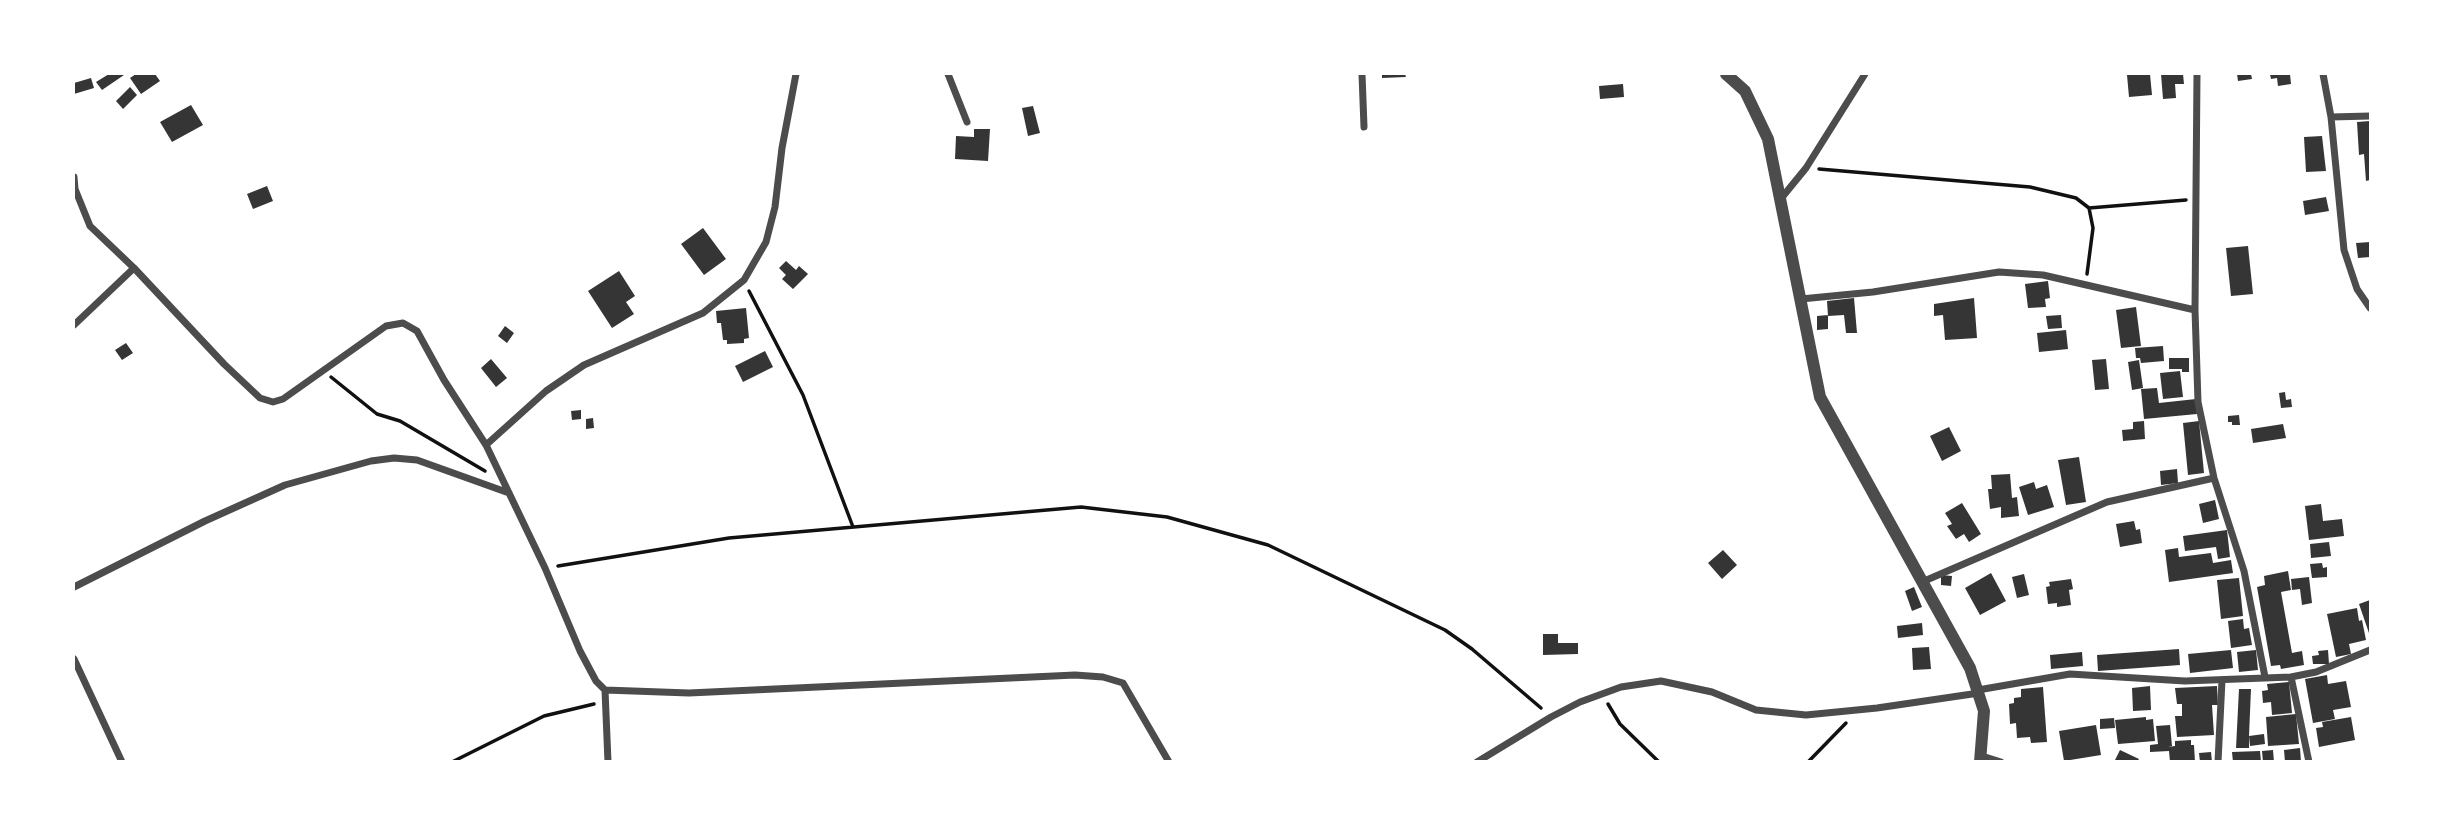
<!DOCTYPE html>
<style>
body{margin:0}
#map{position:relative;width:2444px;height:835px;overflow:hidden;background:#fff;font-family:"Open Sans",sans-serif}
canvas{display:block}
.frame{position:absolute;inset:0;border:75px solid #fff;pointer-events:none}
</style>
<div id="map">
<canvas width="2444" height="835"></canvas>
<div class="frame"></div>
</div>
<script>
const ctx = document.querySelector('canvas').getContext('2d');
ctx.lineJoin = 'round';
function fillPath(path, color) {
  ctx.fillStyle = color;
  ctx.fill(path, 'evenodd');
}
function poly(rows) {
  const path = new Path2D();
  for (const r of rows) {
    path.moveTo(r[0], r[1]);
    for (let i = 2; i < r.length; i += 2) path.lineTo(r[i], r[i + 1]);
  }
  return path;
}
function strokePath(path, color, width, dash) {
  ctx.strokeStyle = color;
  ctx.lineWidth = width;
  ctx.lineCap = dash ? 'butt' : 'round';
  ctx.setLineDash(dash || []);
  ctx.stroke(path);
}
fillPath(poly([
 [109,74,123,74,124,75,102,90,96,82],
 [136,74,155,74,160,81,141,94,130,78],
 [1382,74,1405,74,1406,77,1382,78],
 [2150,74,2152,95,2129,97,2127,75],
 [2161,74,2183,74,2184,84,2175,84,2176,98,2163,99],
 [2237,74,2251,74,2252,79,2238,81],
 [2270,74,2290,74,2291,84,2278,86,2277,78,2271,79],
 [91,78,94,88,74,94,74,83],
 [1623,84,1624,97,1600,99,1599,86],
 [130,87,137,95,123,109,116,101],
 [191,105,203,125,172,142,160,122],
 [1033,106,1040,133,1028,136,1022,108],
 [2370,121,2370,180,2366,181,2364,154,2359,155,2357,122],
 [974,129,990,129,988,161,955,159,956,136,974,137],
 [2322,136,2326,171,2306,172,2304,137],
 [267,186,273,201,253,209,247,194],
 [2326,197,2329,211,2305,215,2303,201],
 [703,228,726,259,704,275,681,244],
 [2370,242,2370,257,2358,258,2356,243],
 [2248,246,2253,294,2231,296,2226,248],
 [786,261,796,270,799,266,808,274,793,289,782,279,786,275,779,268],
 [619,271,635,296,626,302,634,314,612,328,588,291],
 [2048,281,2050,298,2045,299,2046,307,2028,308,2025,284],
 [1854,298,1857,333,1846,333,1844,315,1828,316,1827,301],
 [1974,298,1977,338,1945,340,1943,315,1934,316,1934,304],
 [2136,307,2141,346,2121,348,2116,310],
 [746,308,749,338,744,339,744,343,727,344,727,340,723,340,721,323,717,323,716,311],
 [1828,315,1828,329,1817,330,1817,316],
 [2061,315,2062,328,2048,329,2046,316],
 [505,326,514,333,507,343,498,336],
 [2066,330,2068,349,2039,352,2037,333],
 [126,343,133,353,122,360,115,350],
 [2163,346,2164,361,2141,363,2140,358,2136,358,2135,348],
 [765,351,773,367,743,382,735,366],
 [2169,358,2189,358,2189,372,2182,372,2182,369,2169,369],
 [491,359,507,378,496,387,481,368],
 [2106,359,2109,389,2095,390,2092,360],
 [2139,360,2143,388,2132,390,2128,362],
 [2180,371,2183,397,2163,399,2160,373],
 [2157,388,2159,403,2196,399,2197,414,2144,419,2141,389],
 [2285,392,2286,400,2291,399,2292,407,2281,408,2279,393],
 [581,410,581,419,572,420,571,411],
 [2239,415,2240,425,2232,425,2232,422,2228,422,2228,416],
 [593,418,594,428,586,429,586,419],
 [2144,421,2145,439,2123,441,2122,430,2133,429,2133,422],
 [2199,421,2204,473,2188,475,2183,423],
 [2283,424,2286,438,2253,443,2251,429],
 [1949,427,1961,451,1942,461,1930,436],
 [2079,457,2086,502,2066,505,2058,460],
 [2177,469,2178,483,2161,485,2160,471],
 [2010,474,2012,498,2017,497,2019,516,2001,518,2001,507,1990,509,1988,489,1992,489,1991,475],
 [2034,482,2036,489,2047,485,2054,507,2028,515,2019,487],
 [2215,500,2219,519,2203,523,2199,504],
 [1962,503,1981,534,1969,542,1964,534,1956,539,1947,526,1952,524,1945,513],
 [2321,504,2323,521,2342,519,2344,536,2309,540,2305,506],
 [2134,521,2136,530,2140,529,2142,543,2120,547,2116,524],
 [2227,530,2230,557,2218,559,2216,547,2185,551,2183,536],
 [2329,542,2331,556,2311,558,2310,544],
 [2178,548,2179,557,2211,553,2213,563,2231,560,2233,573,2169,582,2165,550],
 [1723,550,1737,565,1722,579,1708,563],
 [2322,563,2323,568,2327,567,2327,577,2312,578,2310,564],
 [2288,571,2291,590,2281,592,2292,653,2302,651,2304,665,2281,669,2280,665,2271,666,2257,587,2265,585,2264,576],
 [1991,573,2006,601,1980,615,1965,588],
 [2024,574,2029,595,2017,598,2012,577],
 [1941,575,1952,576,1951,586,1941,585],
 [2309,577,2312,603,2302,605,2300,589,2292,590,2291,579],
 [2239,578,2243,616,2221,619,2217,580],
 [2071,579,2073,589,2069,590,2071,605,2057,607,2057,603,2048,604,2046,587,2050,586,2049,582],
 [1914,587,1922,607,1912,611,1905,591],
 [2370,600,2370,636,2359,604],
 [2357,608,2359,621,2362,620,2366,640,2349,644,2351,654,2336,657,2327,614],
 [2243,619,2244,629,2249,628,2252,645,2231,648,2228,621],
 [1922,623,1923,635,1898,638,1897,626],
 [1543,634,1558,634,1558,643,1578,643,1578,654,1543,655],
 [1929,647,1931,669,1913,670,1912,648],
 [2179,649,2180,665,2098,671,2097,655],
 [2231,650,2233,668,2190,673,2188,654],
 [2256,650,2258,670,2239,672,2237,652],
 [2328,650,2329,664,2313,664,2312,656,2319,655,2318,651],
 [2082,652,2083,666,2051,669,2050,655],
 [2327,675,2328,684,2346,681,2351,707,2333,710,2335,719,2313,723,2305,679],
 [2289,682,2292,713,2272,715,2271,702,2263,703,2262,691,2268,690,2267,684],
 [2150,686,2151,710,2133,711,2132,688],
 [2217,686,2218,705,2212,705,2214,735,2177,737,2175,716,2182,716,2182,704,2177,704,2175,688],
 [2043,687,2047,742,2031,743,2030,737,2017,738,2016,723,2010,724,2009,704,2014,703,2014,698,2021,697,2021,689],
 [2239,689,2251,689,2249,736,2264,734,2265,744,2250,746,2249,736,2249,748,2236,748],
 [2296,714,2299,744,2268,746,2266,717],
 [2146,717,2146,720,2153,719,2155,741,2118,744,2115,720],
 [2351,717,2355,740,2319,747,2316,728,2323,727,2322,722],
 [2114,718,2115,728,2100,729,2100,719],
 [2096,725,2101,755,2064,761,2059,731],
 [2170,725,2172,746,2168,747,2175,746,2175,741,2191,740,2191,745,2194,745,2195,762,2170,762,2169,751,2150,752,2150,745,2158,744,2156,726],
 [2300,748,2301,762,2285,762,2284,750],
 [2120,750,2139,759,2137,762,2114,762],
 [2273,750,2274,762,2263,762,2262,751],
 [2260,751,2261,762,2233,762,2232,752],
 [2211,752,2212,762,2200,762,2199,753]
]), '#353535');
strokePath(poly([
 [1819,169,2030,187,2076,198,2089,208,2093,228,2087,274],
 [2089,208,2186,200],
 [749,291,803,395,853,527],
 [331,377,377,414,400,421,485,471],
 [558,566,729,538,1081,507,1167,517,1268,545,1445,630,1472,649,1541,708],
 [1608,704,1620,724,1659,762],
 [452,762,544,716,594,704],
 [1808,762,1846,723]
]), '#111', 3.5);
strokePath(poly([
 [948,74,967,122],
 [1362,74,1364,127],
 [2197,74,2195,310,2198,402,2214,478,2244,571,2265,677],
 [2323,74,2331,117,2344,250,2357,289,2370,308],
 [2331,117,2370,116],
 [74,177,75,189,90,226,134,268,224,364,260,398,273,402,283,399,386,326,403,323,417,331,444,380,486,445,545,568,580,651,596,681,605,690,689,693,1075,675,1103,677,1123,683,1169,762],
 [1779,201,1806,168,1865,74],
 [1801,299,1873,292,1999,272,2043,275,2195,310],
 [74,325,134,268],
 [486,445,546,391,584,365,703,313,744,280,766,242,775,207,782,148,796,74],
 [1922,582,2107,502,2214,478],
 [74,587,205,521,285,485,371,461,394,458,417,460,509,493],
 [74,659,122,762],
 [2291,677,2309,762],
 [605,690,608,762],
 [1978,690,2070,674,2185,681,2291,677,2316,672,2370,650],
 [1982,756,2001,762],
 [1477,762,1551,717,1580,702,1621,687,1661,681,1712,692,1756,710,1806,715,1877,708,1979,693],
 [2218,762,2222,680]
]), '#4c4c4c', 7);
strokePath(poly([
 [1726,74,1745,91,1768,139,1820,397,1970,668,1984,711,1980,762]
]), '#4c4c4c', 12);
</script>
